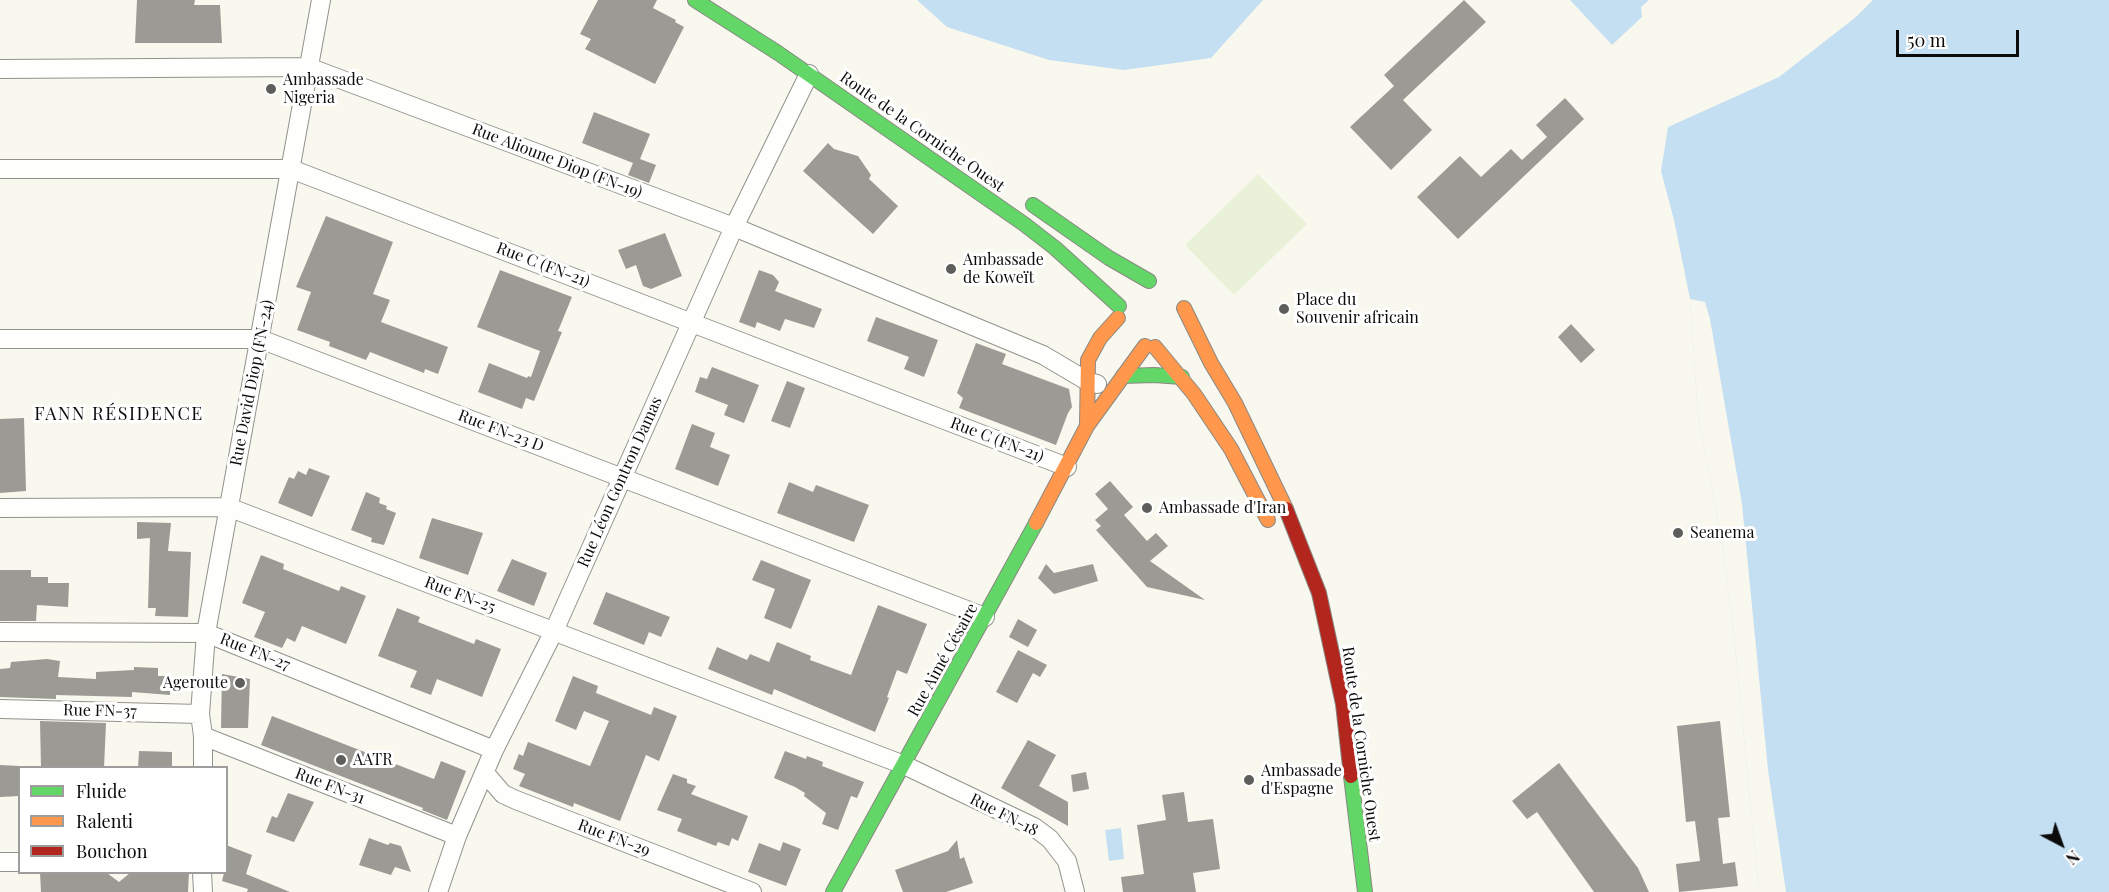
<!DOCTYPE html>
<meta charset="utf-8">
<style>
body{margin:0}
#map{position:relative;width:2109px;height:892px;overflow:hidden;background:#f9f8ee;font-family:"Playfair Display",serif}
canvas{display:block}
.legend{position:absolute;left:18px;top:766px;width:210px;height:108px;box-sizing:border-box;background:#fff;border:2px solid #9d9d9d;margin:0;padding:8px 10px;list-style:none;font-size:18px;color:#0b0b0b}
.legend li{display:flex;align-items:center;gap:12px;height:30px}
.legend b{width:30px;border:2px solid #9d9d9d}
.north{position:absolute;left:2031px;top:814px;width:60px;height:60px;-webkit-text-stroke:4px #fff;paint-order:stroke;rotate:139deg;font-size:16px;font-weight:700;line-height:24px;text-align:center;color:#0b0b0b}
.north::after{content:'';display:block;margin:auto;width:21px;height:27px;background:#0b0b0b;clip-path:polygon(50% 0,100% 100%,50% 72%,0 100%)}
.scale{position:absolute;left:1896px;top:30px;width:123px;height:27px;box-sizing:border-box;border:3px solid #0b0b0b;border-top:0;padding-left:8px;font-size:18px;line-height:21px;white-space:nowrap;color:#0b0b0b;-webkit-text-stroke:4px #fff;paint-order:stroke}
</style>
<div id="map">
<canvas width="2109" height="892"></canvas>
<ul class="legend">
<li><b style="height:8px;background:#63d668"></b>Fluide</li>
<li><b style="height:8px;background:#ff974d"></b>Ralenti</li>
<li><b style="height:8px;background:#b3261e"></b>Bouchon</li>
</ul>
<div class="north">N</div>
<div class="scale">50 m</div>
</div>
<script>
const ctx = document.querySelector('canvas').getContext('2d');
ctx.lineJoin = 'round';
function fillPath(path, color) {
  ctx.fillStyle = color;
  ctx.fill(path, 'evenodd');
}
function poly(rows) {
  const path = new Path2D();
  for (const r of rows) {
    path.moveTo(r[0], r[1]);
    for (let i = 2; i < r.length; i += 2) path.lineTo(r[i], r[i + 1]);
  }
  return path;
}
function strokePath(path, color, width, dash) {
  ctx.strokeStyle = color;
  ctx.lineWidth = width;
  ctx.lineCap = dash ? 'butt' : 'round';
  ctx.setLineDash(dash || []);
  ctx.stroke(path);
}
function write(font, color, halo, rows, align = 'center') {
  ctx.font = font + ' "Playfair Display",serif';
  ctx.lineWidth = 6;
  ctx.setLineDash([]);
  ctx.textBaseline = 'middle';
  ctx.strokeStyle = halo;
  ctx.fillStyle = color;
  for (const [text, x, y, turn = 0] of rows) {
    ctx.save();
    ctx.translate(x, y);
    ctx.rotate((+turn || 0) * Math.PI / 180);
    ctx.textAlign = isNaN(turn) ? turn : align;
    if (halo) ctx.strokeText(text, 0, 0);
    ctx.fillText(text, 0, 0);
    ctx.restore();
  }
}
fillPath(poly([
 [1258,174,1307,224,1234,295,1185,245]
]), '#e9f2d8');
fillPath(poly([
 [917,0,1263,0,1211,58,1124,70,1049,60,947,27],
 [1570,0,1649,0,1641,7,1642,17,1612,45],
 [1873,0,2109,0,2109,892,1759,892,1734,635,1722,541,1698,415,1690,299,1674,220,1661,171,1668,127,1779,77,1856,17],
 [1121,828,1124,859,1109,861,1105,830]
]), '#c5dff2');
fillPath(poly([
 [1690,299,1705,302,1710,319,1742,504,1768,770,1786,892,1759,892,1734,635,1722,541,1698,415]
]), '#f9f8ee');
fillPath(poly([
 [137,0,195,0,194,5,220,5,222,43,135,43],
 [598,0,657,0,653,8,676,20,675,22,684,27,655,84,585,49,591,39,580,34],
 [1464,0,1486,22,1403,100,1432,130,1391,170,1350,127,1394,86,1384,75],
 [1565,98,1584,119,1458,239,1417,197,1460,156,1481,177,1511,149,1522,160,1547,137,1536,125],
 [594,112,650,134,640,159,656,165,649,183,628,175,633,163,582,143],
 [828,143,834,149,858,156,871,175,869,179,898,206,873,234,803,171],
 [326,216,393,242,373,294,390,300,381,322,448,347,438,374,425,369,424,373,370,352,366,360,329,346,330,342,297,330,311,292,296,287],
 [665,233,682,276,651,289,643,286,636,265,626,269,618,250],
 [500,270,572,297,558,331,562,332,534,401,526,398,522,409,478,392,489,363,527,378,528,376,531,377,540,351,477,327],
 [759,270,773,275,779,282,775,291,822,309,814,328,785,319,780,331,757,322,755,328,739,322],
 [876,317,938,340,924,377,904,369,909,357,867,341],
 [1571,324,1595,350,1581,363,1558,337],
 [976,343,1006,354,1002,364,1069,389,1072,407,1068,413,1056,445,959,408,963,398,957,393],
 [712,367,759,385,744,423,724,415,728,405,695,392,700,377,707,379],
 [787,381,805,388,790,428,771,421],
 [24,418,26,491,0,493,0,419],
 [692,424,715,433,710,447,730,455,718,486,675,469],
 [309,468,330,476,312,517,278,503,289,477,294,479,298,471,306,475],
 [1110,481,1133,507,1124,515,1147,541,1156,533,1168,546,1150,561,1205,600,1147,587,1096,530,1101,526,1095,520,1108,509,1095,494],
 [789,482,813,492,816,485,869,505,854,542,777,513],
 [366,492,380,498,379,503,387,506,386,509,396,513,384,545,371,542,372,538,351,530],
 [432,518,483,533,468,575,419,558],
 [137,522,171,523,168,551,191,552,188,617,155,616,156,608,148,608,150,538,137,539],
 [261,555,284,564,283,569,339,591,341,586,366,596,346,644,302,626,295,642,287,638,282,648,254,637,265,612,242,603],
 [512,559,547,573,534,606,497,591],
 [761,560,811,580,791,629,764,618,775,589,752,580],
 [1046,564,1054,573,1093,564,1098,581,1054,594,1038,578],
 [0,570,31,570,31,577,48,577,48,583,69,583,68,607,37,605,36,621,0,621],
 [606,592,670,617,661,637,649,632,644,645,593,624],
 [878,605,927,624,907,674,897,670,887,697,889,698,875,732,774,689,772,695,708,669,717,647,747,660,750,654,769,662,777,642,811,656,810,660,851,675],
 [397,608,420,617,418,622,474,644,476,639,501,649,482,697,437,679,431,695,410,687,417,671,378,656],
 [1018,619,1037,630,1028,647,1009,637],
 [1018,650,1047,665,1040,677,1033,673,1017,703,996,692],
 [47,659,60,661,58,677,96,679,96,672,134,670,134,667,158,668,158,676,170,676,170,695,132,692,132,697,56,695,56,699,0,697,0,669,10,668,11,662],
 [222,674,250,679,248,728,221,728],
 [573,676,598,686,596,693,651,715,654,707,677,716,659,761,646,755,620,821,574,803,573,807,519,786,525,774,513,769,519,754,523,756,528,742,590,766,609,721,584,711,576,730,555,721],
 [272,716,434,779,441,761,466,771,447,820,422,810,423,808,261,745],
 [40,721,106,723,104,768,41,768],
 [1720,721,1730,817,1718,818,1723,864,1735,862,1738,886,1679,892,1676,864,1700,861,1695,821,1686,822,1677,726],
 [1028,740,1056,755,1039,786,1068,802,1068,826,1001,788],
 [139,751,172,752,172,768,138,768],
 [785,751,806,759,807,756,823,762,822,766,864,782,857,798,851,796,838,830,822,824,826,813,804,796,805,793,795,787,774,778],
 [1559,763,1638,868,1649,892,1594,892,1537,812,1527,819,1512,801],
 [0,765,20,766,20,796,0,797],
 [1086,772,1089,789,1073,792,1071,775],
 [673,774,687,779,687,783,696,786,691,794,748,816,738,841,732,838,729,846,718,842,716,846,677,831,682,819,657,810],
 [1184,792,1188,822,1213,819,1220,869,1193,873,1196,892,1123,892,1121,877,1144,874,1137,825,1166,820,1162,795],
 [288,793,314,802,294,842,266,832,272,816,277,818],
 [369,838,388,845,390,843,401,846,411,872,395,867,391,875,359,865],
 [957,840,960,859,964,857,973,883,946,892,903,892,895,870,948,851],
 [783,842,801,849,786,886,748,872,759,843,780,851],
 [226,845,252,855,246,874,290,892,247,892,248,889,222,881,224,873,226,873],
 [40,873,107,873,119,882,130,873,189,873,188,892,41,892]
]), '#9c9a94');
const street = poly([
 [0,69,308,67,734,227,1043,355,1087,381,1097,384],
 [0,169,291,169,1067,467],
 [0,339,260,339,985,617],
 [0,508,228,507,904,765,1034,827,1050,839,1067,861,1075,892],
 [0,632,206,633,494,750],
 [0,709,200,714],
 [203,736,457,836],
 [203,768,203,736,200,714,206,633,321,0],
 [485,773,503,794,516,800,752,892],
 [0,862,20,862],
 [202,872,203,892],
 [438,892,457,836,494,750,554,631,734,227,809,74]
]);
const fast = poly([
 [695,0,778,53,1024,224,1055,248,1119,306],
 [1033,205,1109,258,1149,281],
 [1123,376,1154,375,1182,377],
 [1351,776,1365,892],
 [833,892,1036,523]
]);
const slow = poly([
 [1184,308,1211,363,1235,403,1286,509],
 [1155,347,1194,394,1231,449,1268,520],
 [1087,426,1088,360,1100,338,1118,318],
 [1036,523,1087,426,1145,346]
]);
const jam = poly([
 [1286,509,1319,593,1343,704,1351,776]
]);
strokePath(street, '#92928d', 20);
strokePath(fast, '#898884', 16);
strokePath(slow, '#898884', 16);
strokePath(jam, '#898884', 16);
strokePath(street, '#fefefc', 18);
strokePath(fast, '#63d668', 14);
strokePath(slow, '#ff974d', 14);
strokePath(jam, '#b3261e', 14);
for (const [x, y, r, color] of [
 [271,89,6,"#5e5e5a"],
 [951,269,6,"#5e5e5a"],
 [1284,309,6,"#5e5e5a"],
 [1147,508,6,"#5e5e5a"],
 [1678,533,6,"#5e5e5a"],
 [240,683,6,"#5e5e5a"],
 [341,760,6,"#5e5e5a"],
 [1249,780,6,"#5e5e5a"]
]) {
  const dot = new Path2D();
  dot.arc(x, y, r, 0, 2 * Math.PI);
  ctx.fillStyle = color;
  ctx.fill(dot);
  strokePath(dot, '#fff', 2);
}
write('16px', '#0b0b0b', '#fff', [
 ["Ambassade",283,80],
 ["Nigeria",283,98],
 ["Ambassade",963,260],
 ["de Koweït",963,278],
 ["Place du",1296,300],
 ["Souvenir africain",1296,318],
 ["Ambassade d'Iran",1159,508],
 ["Seanema",1690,533],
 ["Ageroute",228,683,"right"],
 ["AATR",353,760],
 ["Ambassade",1261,771],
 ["d'Espagne",1261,789]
], 'left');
write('16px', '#0b0b0b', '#fff', [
 ["Route de la Corniche Ouest",922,132,35],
 ["Rue Alioune Diop (FN-19)",557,161,21],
 ["Rue C (FN-21)",543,265,21],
 ["Rue David Diop (FN-24)",252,383,-79],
 ["Rue FN-23 D",501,431,21],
 ["Rue C (FN-21)",997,440,21],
 ["Rue Léon Gontron Damas",620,482,-66],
 ["Rue FN-25",460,595,21],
 ["Rue FN-27",255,652,22],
 ["Rue Aimé Césaire",943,660,-61],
 ["Rue FN-37",100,711,1],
 ["Route de la Corniche Ouest",1361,744,82],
 ["Rue FN-31",330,786,21],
 ["Rue FN-18",1004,815,27],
 ["Rue FN-29",614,838,21]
]);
ctx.letterSpacing = '1.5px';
write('18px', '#0b0b0b', '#fff', [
 ["FANN RÉSIDENCE",119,414]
]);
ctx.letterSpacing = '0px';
</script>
